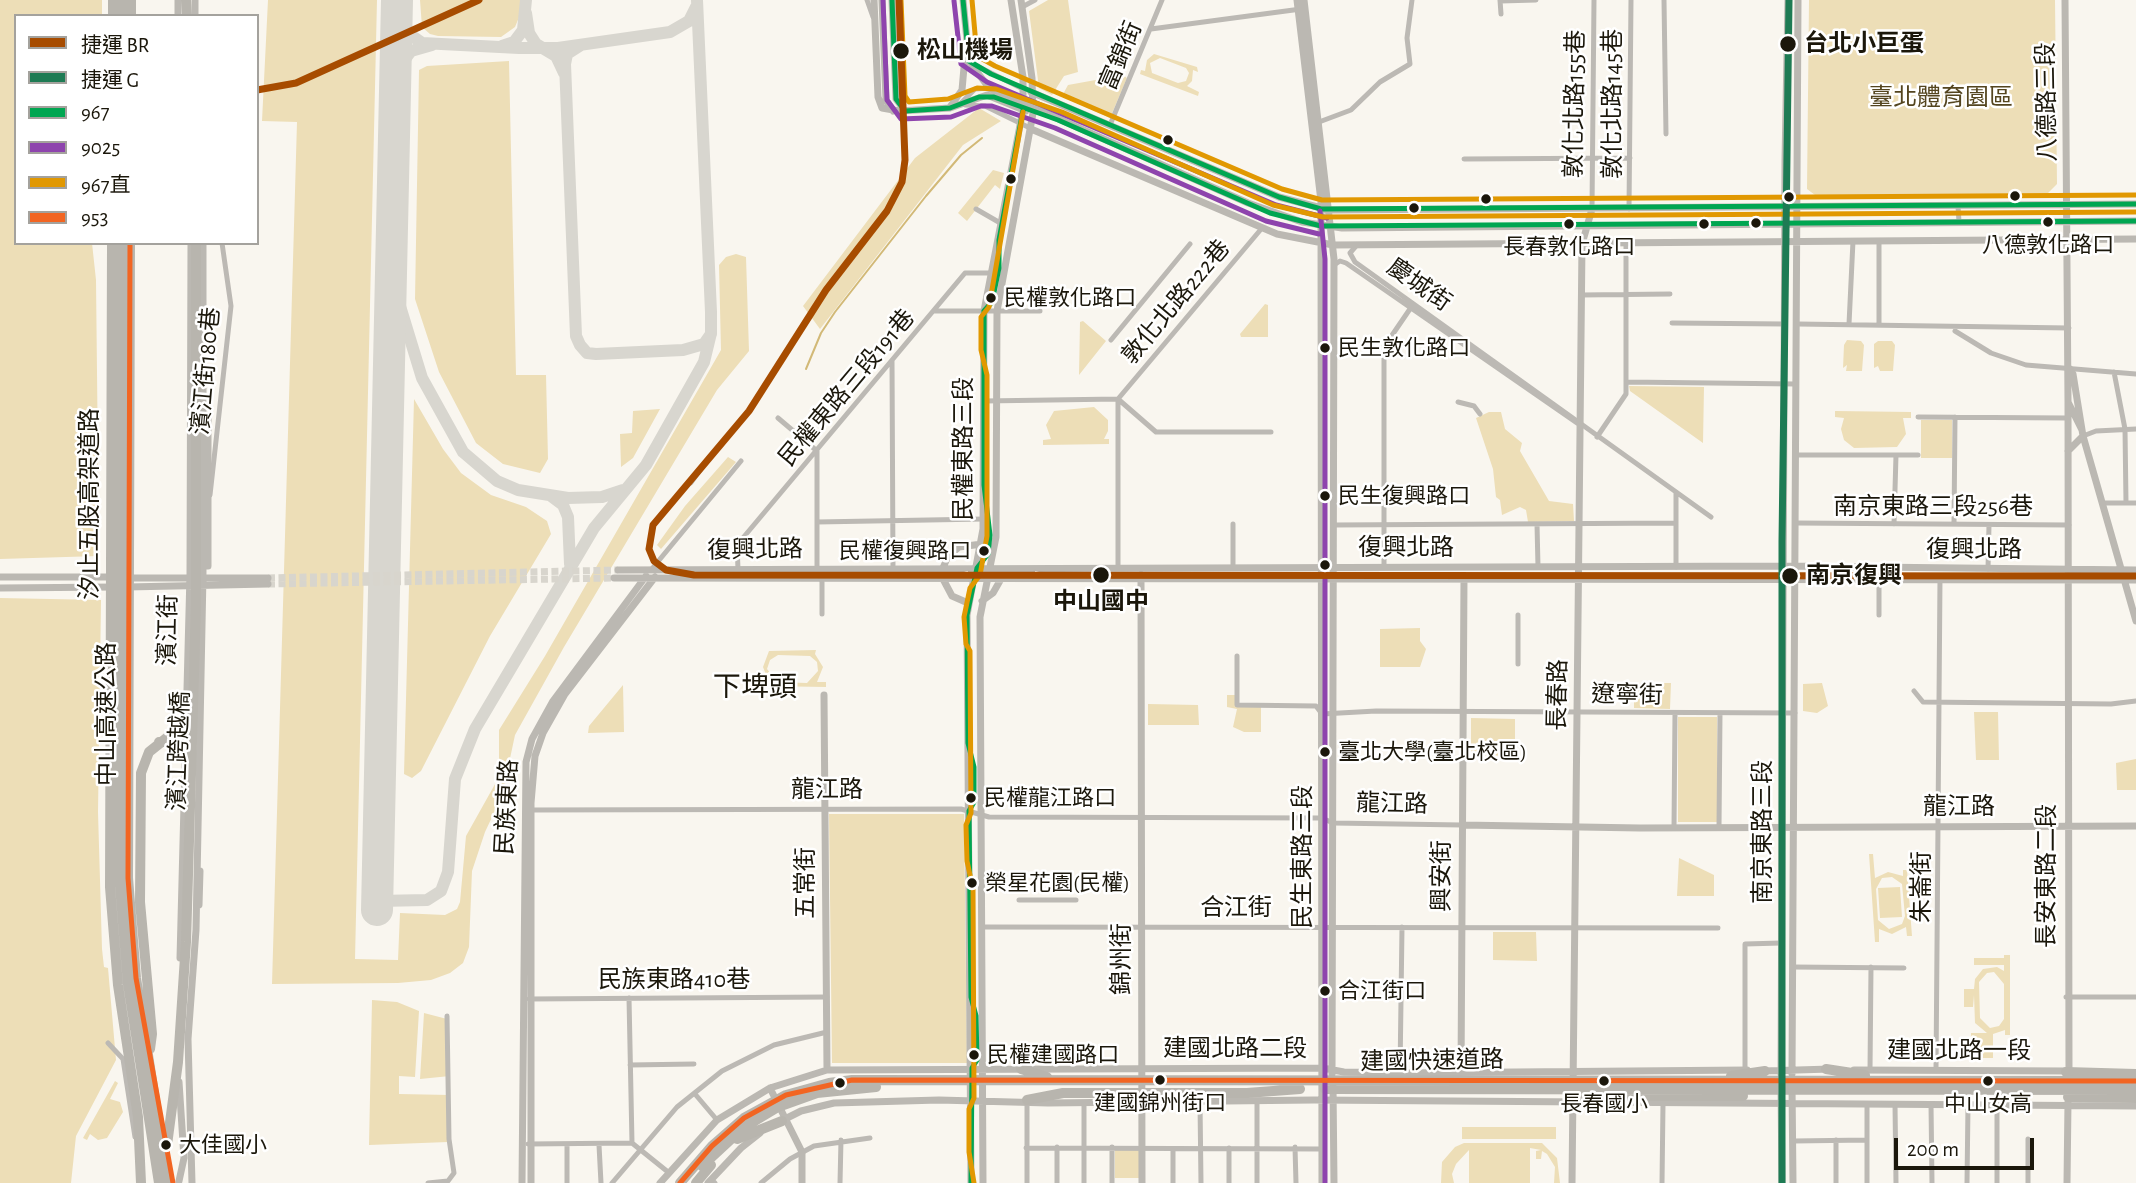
<!DOCTYPE html>
<meta charset="utf-8">
<style>
body{margin:0}
#map{position:relative;width:2136px;height:1183px;overflow:hidden;background:#f9f6ef;font-family:"Alegreya Sans","Noto Sans TC",sans-serif}
canvas{display:block}
.legend{position:absolute;left:14px;top:14px;width:245px;height:231px;box-sizing:border-box;background:#fff;border:2px solid #a4a29d;margin:0;padding:9px 12px;list-style:none;font-size:21px;color:#1b170b}
.legend li{display:flex;align-items:center;gap:14px;height:35px}
.legend b{width:35px;border:2px solid #a4a29d}
.scale{position:absolute;left:1894px;top:1138px;width:140px;height:32px;box-sizing:border-box;border:4px solid #1b170b;border-top:0;padding-left:9px;font-size:21px;line-height:24px;white-space:nowrap;color:#1b170b;-webkit-text-stroke:5px #fff;paint-order:stroke}
</style>
<div id="map">
<canvas width="2136" height="1183"></canvas>
<ul class="legend">
<li><b style="height:9px;background:#a74c00"></b>捷運 BR</li>
<li><b style="height:9px;background:#1e7b54"></b>捷運 G</li>
<li><b style="height:9px;background:#00a651"></b>967</li>
<li><b style="height:9px;background:#8e44ad"></b>9025</li>
<li><b style="height:9px;background:#e19801"></b>967直</li>
<li><b style="height:9px;background:#f26522"></b>953</li>
</ul>
<div class="scale">200 m</div>
</div>
<script>
const ctx = document.querySelector('canvas').getContext('2d');
ctx.lineJoin = 'round';
function fillPath(path, color) {
  ctx.fillStyle = color;
  ctx.fill(path, 'evenodd');
}
function poly(rows) {
  const path = new Path2D();
  for (const r of rows) {
    path.moveTo(r[0], r[1]);
    for (let i = 2; i < r.length; i += 2) path.lineTo(r[i], r[i + 1]);
  }
  return path;
}
function strokePath(path, color, width, dash) {
  ctx.strokeStyle = color;
  ctx.lineWidth = width;
  ctx.lineCap = dash ? 'butt' : 'round';
  ctx.setLineDash(dash || []);
  ctx.stroke(path);
}
function write(font, color, halo, rows, align = 'center') {
  ctx.font = font + ' "Alegreya Sans","Noto Sans TC",sans-serif';
  ctx.lineWidth = 5;
  ctx.setLineDash([]);
  ctx.textBaseline = 'middle';
  ctx.strokeStyle = halo;
  ctx.fillStyle = color;
  for (const [text, x, y, turn = 0] of rows) {
    ctx.save();
    ctx.translate(x, y);
    ctx.rotate((+turn || 0) * Math.PI / 180);
    ctx.textAlign = isNaN(turn) ? turn : align;
    if (halo) ctx.strokeText(text, 0, 0);
    ctx.fillText(text, 0, 0);
    ctx.restore();
  }
}
fillPath(poly([
 [0,0,102,0,102,16,16,16,16,243,92,243,96,280,99,556,0,559],
 [268,0,377,0,355,959,398,960,400,913,445,915,457,909,460,902,466,836,499,777,499,730,545,656,721,350,719,265,726,257,736,254,746,257,749,351,717,390,564,647,515,735,502,796,485,832,472,871,469,947,463,963,450,973,431,980,398,983,272,984,297,122,262,121],
 [420,0,520,0,520,15,515,27,501,37,438,36,430,34,422,27],
 [1048,0,1068,0,1078,72,1064,76,1052,95,1039,88,1029,11],
 [1809,0,2055,0,2057,184,2046,195,1819,198,1807,189],
 [1154,54,1197,67,1198,72,1193,70,1192,81,1187,86,1199,92,1198,96,1140,74,1141,70,1145,71,1147,60],
 [1160,58,1186,68,1189,73,1186,81,1178,83,1152,73,1150,63],
 [509,61,516,375,546,375,548,459,540,473,503,464,476,443,439,372,415,299,419,70,427,66],
 [1123,75,1127,78,1110,118,1062,96,1068,85],
 [979,108,1001,121,963,145,820,329,803,306,915,158],
 [993,170,1004,173,1000,189,995,185,967,221,958,213],
 [1265,304,1268,305,1268,337,1241,337,1240,334],
 [1083,321,1106,341,1079,375,1080,322],
 [1847,340,1861,341,1864,345,1862,371,1846,371,1847,365,1843,368,1844,345],
 [1878,341,1892,341,1895,345,1893,371,1880,371,1878,366,1874,368,1874,344],
 [1629,386,1704,387,1703,443,1630,391],
 [414,399,443,449,461,473,491,495,526,507,547,521,551,534,490,636,421,771,412,778,404,774],
 [1094,407,1108,420,1108,431,1104,439,1109,439,1109,444,1043,445,1043,440,1051,439,1046,425,1054,411],
 [660,409,633,458,621,467,620,434,632,433,633,411],
 [1835,411,1911,412,1911,418,1903,418,1906,434,1897,447,1854,448,1844,440,1841,429,1844,418,1835,417],
 [1489,412,1501,412,1505,429,1522,443,1520,451,1549,501,1573,504,1574,521,1528,522,1526,510,1520,507,1502,515,1500,500,1496,497,1493,469,1476,418],
 [1921,420,1952,420,1952,458,1921,458],
 [728,457,736,462,661,549,657,545,685,506],
 [0,598,101,600,98,812,102,949,104,967,108,968,116,1060,76,1136,71,1183,0,1183],
 [1420,628,1420,641,1426,649,1420,667,1380,667,1380,629],
 [816,650,815,654,823,667,817,682,826,682,826,687,763,686,764,682,769,682,763,667,769,651],
 [778,655,810,656,817,662,818,671,807,683,777,682,767,669,770,660],
 [1634,683,1671,683,1670,709,1634,708],
 [1822,683,1828,706,1817,713,1803,711,1803,684],
 [623,685,624,732,588,733,589,726],
 [1227,695,1237,695,1237,705,1261,705,1261,732,1244,732,1233,727,1237,709,1227,707],
 [1148,704,1198,705,1199,725,1148,725],
 [1974,712,1998,712,1999,760,1976,760],
 [1678,717,1717,717,1717,822,1678,822],
 [1471,718,1515,719,1515,756,1471,755],
 [2136,759,2136,790,2117,790,2116,763],
 [829,814,964,814,967,1063,832,1063],
 [1869,854,1873,854,1875,878,1888,872,1903,876,1903,870,1907,870,1912,936,1907,936,1906,927,1892,934,1879,929,1879,942,1875,942],
 [1892,877,1902,884,1905,916,1902,924,1889,929,1878,920,1876,889,1882,878],
 [1679,858,1714,875,1714,896,1677,896],
 [1900,887,1902,917,1880,918,1878,888],
 [1493,932,1536,932,1537,961,1493,960],
 [2004,955,2010,955,2010,1035,2005,1035,2005,1030,1993,1034,1993,1058,1971,1058,1971,1033,1987,1033,1975,1023,1974,995,1973,1007,1964,1007,1964,989,1974,989,1975,979,1983,969,1997,967,2004,971,2004,965,1974,965,1974,958,2004,958],
 [1994,972,2004,984,2004,1019,1999,1026,1990,1028,1980,1018,1979,982,1987,973],
 [372,1000,397,1002,419,1011,415,1077,399,1076,399,1094,450,1095,448,1142,369,1145],
 [424,1013,447,1019,450,1076,420,1079],
 [115,1081,118,1083,110,1099,120,1102,123,1112,107,1138,98,1140,90,1134,87,1140,83,1138],
 [1462,1127,1556,1127,1556,1139,1462,1139],
 [1464,1143,1542,1143,1557,1158,1560,1183,1554,1183,1555,1167,1547,1154,1542,1151,1541,1159,1536,1159,1536,1151,1541,1150,1530,1148,1530,1183,1469,1183,1469,1150,1456,1164,1452,1174,1454,1183,1441,1183,1442,1162,1455,1147],
 [1115,1149,1142,1150,1142,1178,1115,1178]
]), '#eddeb7');
strokePath(poly([
 [806,369,821,333,835,312,926,196,961,155,982,138]
]), '#d2b977', 2);
strokePath(poly([
 [401,0,402,29,422,43,519,48,558,48,670,32,689,21,696,7],
 [526,13,529,33,536,44,556,56,564,73],
 [432,45,411,51,400,66,392,234,400,306,422,378,463,452,497,481,518,490,568,498,602,497,623,490],
 [581,45,567,54,565,64,576,336,580,345,587,353,596,354,683,350,704,344,711,334],
 [502,46,514,42,523,30,526,0],
 [551,496,563,505,568,517,570,564],
 [378,901,427,900,441,891,448,872,455,779,475,729,594,528,646,465,704,362,711,333,711,312,697,0]
]), '#d8d6cf', 12);
strokePath(poly([
 [377,910,397,0]
]), '#d8d6cf', 32);
strokePath(poly([
 [268,578,618,570],
 [268,584,614,578]
]), '#d8d5cd', 7, [7, 3.5]);
strokePath(poly([
 [867,0,873,17],
 [1500,0,1501,14],
 [1664,0,1666,134],
 [1500,1,1536,0],
 [1022,7,1035,0],
 [1151,29,1301,9],
 [973,64,1023,89],
 [959,105,975,89,989,88],
 [965,105,985,106,1030,128],
 [1319,122,1351,110,1380,82,1410,64,1407,38,1412,0],
 [1110,125,1162,0],
 [1464,159,1630,158],
 [1958,206,1959,222],
 [976,209,1002,224],
 [1592,209,1594,0],
 [1629,209,1631,0],
 [1879,241,1879,325],
 [1356,246,1350,253,1355,262,1711,517],
 [1334,265,1340,261,1346,263,1577,423],
 [1581,295,1670,294],
 [934,311,1040,311],
 [1672,323,1785,324],
 [1798,324,2069,328],
 [1849,324,1853,241],
 [1955,331,1991,353,2026,365,2136,374],
 [1111,340,1190,244],
 [892,361,893,568],
 [2114,372,2125,429,2126,503],
 [1626,382,1796,384],
 [1118,399,1262,228],
 [1118,399,1156,432,1271,432],
 [984,401,1118,399],
 [1458,402,1474,406,1480,414],
 [1918,417,2067,418],
 [778,418,817,451,817,568,822,582,822,614],
 [2083,436,2096,431,2136,429],
 [1597,437,1626,394,1626,244],
 [1796,455,1918,455],
 [210,495,231,306,222,243],
 [2102,503,2136,503],
 [817,522,984,519],
 [1796,523,2069,525],
 [1537,524,1538,567],
 [1894,524,1896,455],
 [1954,524,1955,417],
 [1334,525,1676,523],
 [1118,567,1118,399],
 [1233,567,1233,524],
 [1384,567,1384,347,1412,306],
 [1676,567,1676,493],
 [738,569,737,545,965,273,992,273],
 [1988,569,1989,525],
 [651,570,741,461],
 [1879,615,1879,578],
 [1237,656,1237,705,1316,706,1322,714,1376,711,1795,713],
 [1518,664,1518,615],
 [1914,691,1923,702,2111,704,2136,701],
 [530,810,961,809,989,817,1322,818,1333,823,1462,825],
 [1719,827,1720,713],
 [1674,828,1675,713],
 [1019,900,1076,900],
 [982,927,1718,928],
 [1793,967,1904,968],
 [2066,997,2136,997],
 [629,998,632,1143],
 [529,999,827,997],
 [108,1043,123,1059,135,1137],
 [630,1065,694,1064],
 [1936,1069,1940,578],
 [1745,1070,1745,944,1781,943],
 [1870,1070,1871,967],
 [1400,1073,1402,927],
 [695,1094,717,1120],
 [1257,1102,1257,1183],
 [1084,1103,1084,1183],
 [1200,1103,1201,1183],
 [1867,1104,1867,1183],
 [1895,1104,1896,1183],
 [1931,1104,1932,1183],
 [2028,1139,2028,1183],
 [1794,1141,1867,1140],
 [528,1144,632,1143,668,1172],
 [599,1145,601,1183],
 [1112,1147,1112,1183],
 [1295,1147,1296,1183],
 [1026,1148,1322,1149],
 [1229,1148,1229,1183],
 [714,1182,715,1183],
 [428,1183,448,1181,454,1173,449,1139,447,1016],
 [567,1183,567,1144],
 [612,1183,677,1107,722,1071,774,1045,827,1032],
 [761,1183,790,1159,814,1146,870,1138],
 [840,1183,841,1140],
 [1027,1183,1027,1100],
 [1057,1183,1057,1147],
 [1173,1183,1173,1150],
 [1662,1183,1663,1104],
 [1836,1183,1836,1140],
 [1967,1183,1968,1105],
 [1997,1183,1997,1105]
]), '#bcb9b4', 5);
strokePath(poly([
 [178,0,178,16],
 [195,0,195,16],
 [874,0,878,97,882,108,899,111,950,108,987,95,1026,111],
 [882,0,886,100,893,111],
 [892,0,896,99,905,111],
 [963,0,969,61,989,88,1248,203,1302,222,1342,228,2136,221],
 [1297,0,1321,201,1322,1183],
 [1304,0,1334,259,1332,1074],
 [2065,0,2068,402,2082,430],
 [1031,92,1279,197,1329,210,2136,204],
 [950,107,962,90,965,56],
 [1031,129,1277,234,1333,245,2136,239],
 [2070,369,2073,374,2083,436,2136,621],
 [2068,402,2069,1073],
 [2068,451,2083,436],
 [208,566,208,417],
 [943,568,948,556,959,547,982,544],
 [618,570,1783,566,2136,570],
 [1141,575,1142,1183],
 [0,577,114,577],
 [126,578,268,578],
 [614,578,2136,580],
 [943,579,952,596,968,603],
 [127,587,268,584],
 [0,588,115,587],
 [982,601,993,593,1001,579],
 [824,695,827,1070],
 [1462,825,1640,828,2136,826],
 [199,905,200,871],
 [180,958,190,574,191,243],
 [1854,1070,2069,1071],
 [1763,1071,1831,1069],
 [1461,1074,1464,578],
 [1781,1074,1785,161,1788,0],
 [1792,1074,1798,0],
 [179,1082,184,1158,179,1181],
 [1792,1085,1793,1183],
 [1333,1086,1334,1183],
 [1781,1086,1782,1183],
 [770,1088,802,1152,802,1183],
 [779,1122,801,1111,834,1103,939,1100,1048,1103,1314,1100,2136,1106],
 [192,1183,188,1039,196,930,203,575,203,243],
 [522,1183,526,762,532,739,553,701,646,576],
 [531,1183,531,803,535,756,543,733,565,694,655,577],
 [660,1183,717,1120,770,1088,827,1070,1322,1068,1344,1072,1400,1073,1747,1070],
 [708,1183,741,1148,760,1133],
 [971,1183,967,615,983,529,984,311,1023,110,1023,77,1011,0],
 [983,1183,980,617,996,537,997,311,1033,113,1032,78,1021,0],
 [1572,1183,1582,244,1592,209],
 [2067,1183,2068,1102]
]), '#bbb8b2', 7);
strokePath(poly([
 [186,0,187,16],
 [113,16,113,0],
 [122,16,122,0],
 [131,16,131,0],
 [112,243,110,887,118,985,138,1117,141,1183],
 [122,243,120,886,128,984,159,1183],
 [130,243,128,878,136,978,168,1183],
 [159,742,173,742,182,752],
 [150,1049,152,1034,140,902,141,773,149,752,184,724],
 [1021,1069,1047,1077],
 [1826,1069,1865,1075],
 [2066,1072,2136,1074],
 [1731,1076,1765,1071],
 [1325,1089,2136,1090],
 [2068,1097,2136,1098],
 [1027,1100,1063,1093,1247,1093,1300,1089],
 [1572,1102,1584,1096,1743,1096],
 [737,1139,782,1121],
 [167,1145,178,1062,186,942,196,605,196,243],
 [702,1166,743,1128,778,1107,817,1093,876,1087],
 [680,1183,712,1146,744,1118,786,1095,829,1083,852,1080,2136,1081],
 [696,1183,711,1165]
]), '#b8b5ae', 10);
const rail = poly([
 [691,483,707,461],
 [1035,572,1048,575],
 [955,575,968,572]
]);
strokePath(rail, '#b7b5af', 4.5);
strokePath(rail, '#fff', 2, [5]);
strokePath(poly([
 [892,0,896,99,905,111,950,108,979,97,994,97,1058,120,1270,213,1321,226,2136,221],
 [963,0,969,61,991,74,1279,197,1321,209,2136,204],
 [984,311,992,302,999,268,999,240,1023,110],
 [971,1183,972,1068,977,1060,976,1016,971,997,969,811,974,802,974,767,968,743,967,615,977,568,988,554,990,535,984,485,984,311]
]), '#00a651', 5);
strokePath(poly([
 [883,0,887,100,901,119,951,117,981,106,992,106,1055,128,1266,221,1319,234],
 [954,1,961,64,987,82,1276,205,1327,218],
 [1320,211,1325,259,1325,1183]
]), '#8e44ad', 5);
strokePath(poly([
 [901,0,905,96,909,102,948,99,977,88,996,89,1062,112,1273,205,1323,217,2136,212],
 [972,0,977,56,995,66,1282,189,1322,200,2136,195],
 [974,1183,969,1152,969,1109,974,1098,973,889,967,861,966,825,971,813,970,651,966,644,964,617,970,588,980,575,987,536,987,375,981,350,981,317,989,307,1023,112]
]), '#e19801', 5);
strokePath(poly([
 [130,243,128,878,136,978,173,1183],
 [680,1183,712,1146,744,1118,786,1095,852,1080,2136,1081]
]), '#f26522', 5);
strokePath(poly([
 [899,0,905,160,902,182,887,211,826,290,749,411,653,525,649,549,654,561,666,570,694,575,2136,576],
 [257,90,296,83,479,0]
]), '#a74c00', 7);
strokePath(poly([
 [1782,1183,1782,541,1789,0]
]), '#1e7b54', 7);
for (const [x, y, r, color] of [
 [1788,44,9,"#1b170b"],
 [901,51,9,"#1b170b"],
 [1168,140,6,"#1b170b"],
 [1011,179,6,"#1b170b"],
 [2015,196,6,"#1b170b"],
 [1789,197,6,"#1b170b"],
 [1486,199,6,"#1b170b"],
 [1414,208,6,"#1b170b"],
 [2048,222,6,"#1b170b"],
 [1756,223,6,"#1b170b"],
 [1569,224,6,"#1b170b"],
 [1704,224,6,"#1b170b"],
 [991,298,6,"#1b170b"],
 [1325,348,6,"#1b170b"],
 [1325,496,6,"#1b170b"],
 [984,551,6,"#1b170b"],
 [1325,565,6,"#1b170b"],
 [1101,575,9,"#1b170b"],
 [1790,576,9,"#1b170b"],
 [1325,752,6,"#1b170b"],
 [971,798,6,"#1b170b"],
 [972,883,6,"#1b170b"],
 [1325,991,6,"#1b170b"],
 [974,1055,6,"#1b170b"],
 [1160,1080,6,"#1b170b"],
 [1604,1081,6,"#1b170b"],
 [1988,1081,6,"#1b170b"],
 [840,1083,6,"#1b170b"],
 [166,1145,6,"#1b170b"]
]) {
  const dot = new Path2D();
  dot.arc(x, y, r, 0, 2 * Math.PI);
  ctx.fillStyle = color;
  ctx.fill(dot);
  strokePath(dot, '#fff', 2.5);
}
write('22px', '#1b170b', '#fff', [
 ["八德敦化路口",2048,245,"center"],
 ["長春敦化路口",1569,247,"center"],
 ["民權敦化路口",1004,298],
 ["民生敦化路口",1338,348],
 ["民生復興路口",1338,496],
 ["民權復興路口",971,551,"right"],
 ["臺北大學(臺北校區)",1338,752],
 ["民權龍江路口",984,798],
 ["榮星花園(民權)",985,883],
 ["合江街口",1338,991],
 ["民權建國路口",987,1055],
 ["建國錦州街口",1160,1103,"center"],
 ["長春國小",1604,1104,"center"],
 ["中山女高",1988,1104,"center"],
 ["大佳國小",179,1145]
], 'left');
write('bold 24px', '#1b170b', '#fff', [
 ["台北小巨蛋",1804,44],
 ["松山機場",917,51],
 ["南京復興",1806,576],
 ["中山國中",1101,602,"center"]
], 'left');
write('24px', '#1b170b', '#fff', [
 ["富錦街",1121,56,-67],
 ["八德路三段",2047,102,-91],
 ["敦化北路155巷",1575,104,-89],
 ["敦化北路145巷",1613,104,-90],
 ["慶城街",1419,285,35],
 ["敦化北路222巷",1176,302,-50],
 ["濱江街180巷",206,371,-85],
 ["民權東路三段191巷",847,388,-50],
 ["民權東路三段",964,449,-90],
 ["汐止五股高架道路",90,504,-90],
 ["南京東路三段256巷",1933,507],
 ["復興北路",1406,548],
 ["復興北路",755,550,-1],
 ["復興北路",1974,550],
 ["濱江街",168,630,-89],
 ["長春路",1558,695,-89],
 ["遼寧街",1627,695,1],
 ["中山高速公路",107,714,-90],
 ["濱江跨越橋",179,751,-88],
 ["龍江路",827,790],
 ["龍江路",1392,804,1],
 ["民族東路",507,807,-87],
 ["龍江路",1959,807],
 ["南京東路三段",1763,832,-90],
 ["民生東路三段",1303,857,-90],
 ["興安街",1442,876,-90],
 ["長安東路二段",2047,876,-90],
 ["五常街",806,883,-90],
 ["朱崙街",1922,887,-90],
 ["合江街",1236,908],
 ["錦州街",1122,959,-90],
 ["民族東路410巷",674,980],
 ["建國北路二段",1235,1049],
 ["建國北路一段",1959,1051],
 ["建國快速道路",1432,1061,-1]
]);
write('24px', '#54451f', '#fff', [
 ["臺北體育園區",1941,98]
]);
write('28px', '#1b170b', '#fff', [
 ["下埤頭",755,688]
]);
</script>
